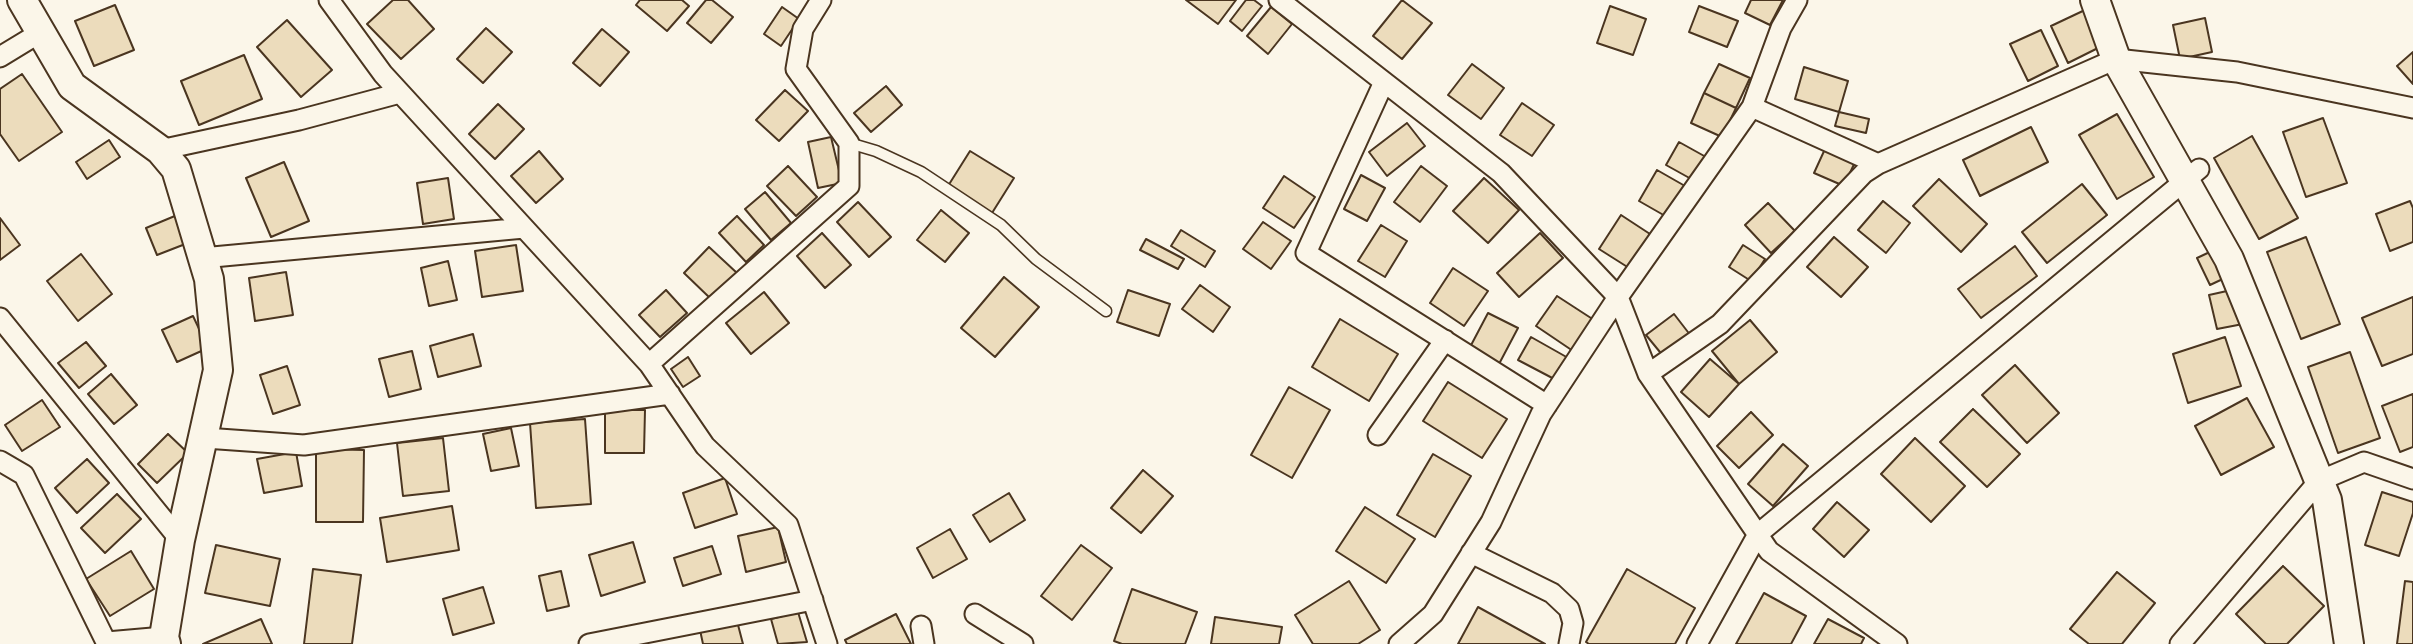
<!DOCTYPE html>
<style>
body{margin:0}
canvas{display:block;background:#fbf6e9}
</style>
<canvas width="2413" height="644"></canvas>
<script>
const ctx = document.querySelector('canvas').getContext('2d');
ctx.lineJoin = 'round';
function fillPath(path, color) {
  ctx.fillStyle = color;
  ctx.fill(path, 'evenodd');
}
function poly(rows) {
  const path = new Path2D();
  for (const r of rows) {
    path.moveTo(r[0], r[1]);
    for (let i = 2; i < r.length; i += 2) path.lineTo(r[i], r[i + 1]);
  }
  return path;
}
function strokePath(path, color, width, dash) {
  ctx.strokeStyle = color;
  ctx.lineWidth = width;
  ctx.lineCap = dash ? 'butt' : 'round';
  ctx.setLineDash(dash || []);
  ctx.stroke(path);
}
const building = poly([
 [393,0,408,0,434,29,401,59,367,24,393,0],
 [640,0,682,0,689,6,667,31,636,5,640,0],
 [706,0,712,0,733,17,711,43,687,23,706,0],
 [1186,0,1236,0,1218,24,1186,0],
 [1246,0,1254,0,1262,6,1242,31,1230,21,1246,0],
 [1402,0,1432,23,1402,59,1373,36,1402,0],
 [1751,0,1783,0,1770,25,1745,13,1751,0],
 [115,5,134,50,94,66,75,21,115,5],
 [1610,6,1646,19,1633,55,1597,43,1610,6],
 [1699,6,1738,21,1727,47,1689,32,1699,6],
 [782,7,799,19,781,46,764,34,782,7],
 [1271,7,1292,24,1268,54,1247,36,1271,7],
 [2087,9,2104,45,2068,63,2051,26,2087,9],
 [2205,18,2212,52,2180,59,2173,25,2205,18],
 [287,20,332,70,301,97,257,47,287,20],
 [486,28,512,52,483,83,457,59,486,28],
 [602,29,629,52,600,86,573,63,602,29],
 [2041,30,2058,66,2028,81,2010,44,2041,30],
 [2413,52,2413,84,2397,66,2413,52],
 [244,55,262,99,199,125,181,81,244,55],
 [1472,64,1504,88,1481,119,1448,95,1472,64],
 [1719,64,1750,78,1736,108,1704,93,1719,64],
 [1804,67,1848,81,1839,112,1795,99,1804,67],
 [22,74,62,132,19,161,0,134,0,89,22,74],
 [886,86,902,105,871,132,854,113,886,86],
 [785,90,808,111,779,141,756,120,785,90],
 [1704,93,1736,108,1722,137,1691,123,1704,93],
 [1522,103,1554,125,1532,156,1500,135,1522,103],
 [498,104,524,129,495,159,469,134,498,104],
 [1839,112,1869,119,1866,133,1835,126,1839,112],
 [2117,114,2154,177,2117,199,2079,135,2117,114],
 [2323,118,2347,183,2306,197,2283,132,2323,118],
 [1407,123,1425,146,1387,176,1369,152,1407,123],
 [2031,127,2048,162,1980,196,1963,160,2031,127],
 [2252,136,2298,218,2259,239,2214,158,2252,136],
 [831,137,842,183,818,188,808,142,831,137],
 [109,140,120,157,87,179,76,162,109,140],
 [1679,142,1706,157,1693,180,1666,165,1679,142],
 [1825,149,1855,162,1844,186,1814,173,1825,149],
 [539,151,563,179,536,203,511,176,539,151],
 [970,151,1014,178,992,213,948,186,970,151],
 [284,162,309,221,271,237,246,178,284,162],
 [788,166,817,197,796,216,767,186,788,166],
 [1421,166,1447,186,1420,222,1394,202,1421,166],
 [1657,170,1685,186,1667,217,1639,201,1657,170],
 [1361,175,1385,188,1367,221,1344,209,1361,175],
 [1284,176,1315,197,1294,228,1263,208,1284,176],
 [448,178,454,219,423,224,417,183,448,178],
 [1484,178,1519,210,1488,243,1453,211,1484,178],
 [1939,179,1987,224,1961,252,1913,206,1939,179],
 [2082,184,2107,215,2047,263,2022,232,2082,184],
 [765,192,791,223,771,240,745,209,765,192],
 [1883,201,1910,223,1886,253,1858,230,1883,201],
 [2410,201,2413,208,2413,242,2390,251,2376,214,2410,201],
 [858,202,891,237,869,257,837,222,858,202],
 [1768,203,1795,231,1771,253,1745,225,1768,203],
 [941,210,969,233,945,262,917,240,941,210],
 [182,213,193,241,157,255,146,228,182,213],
 [1621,215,1650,234,1629,268,1599,249,1621,215],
 [737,216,764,245,746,262,719,233,737,216],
 [0,218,20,245,0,260,0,218],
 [1263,222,1291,241,1271,269,1243,249,1263,222],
 [1381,225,1407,241,1385,277,1358,261,1381,225],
 [1181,230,1215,251,1205,267,1171,246,1181,230],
 [822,233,851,265,825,288,797,256,822,233],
 [1540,233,1563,258,1519,297,1497,273,1540,233],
 [1834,237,1868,267,1841,297,1807,267,1834,237],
 [2306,237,2340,324,2301,339,2267,252,2306,237],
 [1146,239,1184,259,1178,269,1140,250,1146,239],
 [516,245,523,291,482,297,475,251,516,245],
 [1743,245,1765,259,1751,281,1729,267,1743,245],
 [2015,246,2037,276,1981,318,1958,289,2015,246],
 [709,247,737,273,711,299,684,273,709,247],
 [2214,250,2227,277,2210,285,2197,258,2214,250],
 [81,254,112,294,78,321,47,281,81,254],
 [448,261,457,300,429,306,421,268,448,261],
 [1453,268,1488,291,1464,326,1430,303,1453,268],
 [286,272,293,315,255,321,249,278,286,272],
 [1004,277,1039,307,995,357,961,328,1004,277],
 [1200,285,1230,307,1213,332,1182,309,1200,285],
 [2236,289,2243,324,2217,329,2209,295,2236,289],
 [666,290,687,313,660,337,639,315,666,290],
 [1128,290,1170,304,1159,336,1117,322,1128,290],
 [764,292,789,323,751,354,726,323,764,292],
 [1557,296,1594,320,1573,351,1536,326,1557,296],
 [2413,297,2413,354,2382,366,2362,318,2413,297],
 [1488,313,1518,328,1499,364,1469,349,1488,313],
 [1674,314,1691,336,1664,357,1646,335,1674,314],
 [193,316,208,348,177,362,162,330,193,316],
 [1340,319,1398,354,1369,401,1312,367,1340,319],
 [1750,320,1777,352,1739,384,1712,351,1750,320],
 [473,334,481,366,438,377,430,346,473,334],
 [1531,337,1570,359,1558,381,1518,360,1531,337],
 [2225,337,2241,386,2188,403,2173,354,2225,337],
 [86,342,106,366,79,388,58,363,86,342],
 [412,351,421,389,389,397,379,359,412,351],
 [2350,352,2380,438,2338,453,2308,367,2350,352],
 [688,357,700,376,683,387,671,369,688,357],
 [1710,359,1739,384,1709,417,1681,392,1710,359],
 [2015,365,2059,413,2027,443,1982,395,2015,365],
 [287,366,300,405,273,414,260,375,287,366],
 [111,374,137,405,114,424,88,394,111,374],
 [1448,382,1507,419,1482,458,1423,421,1448,382],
 [1289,387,1330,410,1292,478,1251,455,1289,387],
 [2413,394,2413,447,2400,452,2382,406,2413,394],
 [2247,398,2274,447,2221,475,2195,426,2247,398],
 [42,400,60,427,22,451,5,425,42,400],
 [1973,409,2020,454,1987,487,1940,442,1973,409],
 [605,410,645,410,644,453,605,453,605,410],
 [1751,412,1773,435,1739,468,1717,446,1751,412],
 [585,419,591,504,536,508,530,423,585,419],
 [511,428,519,466,491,471,483,434,511,428],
 [168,434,188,453,157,483,138,464,168,434],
 [443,438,449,491,403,496,397,443,443,438],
 [1915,438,1965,486,1931,522,1881,474,1915,438],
 [1783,444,1808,466,1773,506,1748,484,1783,444],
 [316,449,364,450,363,522,316,522,316,449],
 [296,452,302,486,264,493,257,459,296,452],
 [1433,454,1471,476,1435,537,1397,515,1433,454],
 [87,459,109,483,77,513,55,488,87,459],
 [1143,470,1173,496,1141,533,1111,508,1143,470],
 [725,478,737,514,695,528,683,493,725,478],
 [2382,492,2413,502,2413,513,2399,556,2365,545,2382,492],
 [1009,493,1025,520,990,542,973,515,1009,493],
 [117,494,141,519,105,553,81,528,117,494],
 [1837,502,1869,530,1844,557,1813,529,1837,502],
 [452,506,459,550,387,562,380,518,452,506],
 [1365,507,1415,539,1386,583,1336,551,1365,507],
 [778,527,786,562,746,572,738,536,778,527],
 [950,529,967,559,933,578,917,548,950,529],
 [633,542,645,582,601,596,589,555,633,542],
 [216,545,280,559,270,606,205,593,216,545],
 [1081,545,1112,568,1072,620,1041,596,1081,545],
 [712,546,721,574,683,586,674,558,712,546],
 [131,551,154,589,110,616,86,579,131,551],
 [2283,566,2324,606,2287,644,2266,644,2236,614,2283,566],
 [313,569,361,575,352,644,304,644,313,569],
 [1627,569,1695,608,1675,644,1589,644,1586,642,1627,569],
 [561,571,569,606,547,611,539,576,561,571],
 [2117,572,2155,603,2122,644,2089,644,2070,629,2117,572],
 [1349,581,1380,630,1358,644,1313,644,1295,615,1349,581],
 [2405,581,2413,582,2413,644,2397,644,2405,581],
 [483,587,494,623,453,635,443,599,483,587],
 [1132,589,1197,612,1185,644,1122,644,1114,641,1132,589],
 [1764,593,1806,616,1791,644,1736,644,1764,593],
 [1478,607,1545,644,1458,644,1478,607],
 [798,612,807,642,778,644,771,619,798,612],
 [896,614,911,644,847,644,845,640,896,614],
 [1215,617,1282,627,1279,644,1211,644,1215,617],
 [261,619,272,644,203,644,261,619],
 [1828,619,1864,638,1861,644,1814,644,1828,619],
 [737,621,743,644,703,644,700,630,737,621]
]);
fillPath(building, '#ecdcbc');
strokePath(building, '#4a3520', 2);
const lane = poly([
 [849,143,876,151,921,172,1001,225,1036,259,1106,311]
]);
const street = poly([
 [329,0,383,74,649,364,705,446,788,525,827,644],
 [1279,0,1501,173,1618,297,1648,374,1769,551,1897,644],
 [0,57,41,32],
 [1384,82,1306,253,1547,405],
 [1752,107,1878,164],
 [160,150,299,120,400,93],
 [202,258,524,228],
 [0,318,180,540],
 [649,364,849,186,849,143,796,69,803,29,821,0],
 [1648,374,1720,324,1864,173,1878,164,2116,59,2237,72,2413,108],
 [1378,435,1445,340],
 [205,438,304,445,670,394],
 [0,461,24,475,107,644],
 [1471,553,1552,593,1569,609,1573,623,1569,644],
 [975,614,1023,644],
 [921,626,924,644],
 [107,642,164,637],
 [589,644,813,600],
 [1399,644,1433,614,1491,522,1541,414,1618,297,1752,107,1781,28,1797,0],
 [1697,644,1758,534,2199,169],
 [2180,644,2319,481,2364,462,2413,479]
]);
const secondary = poly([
 [22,0,72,86,160,150,176,169,209,279,218,370,180,540,164,637,166,644],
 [2095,0,2116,59,2229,259,2327,500,2349,644]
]);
strokePath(lane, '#4a3520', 13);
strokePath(street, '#4a3520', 23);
strokePath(secondary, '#4a3520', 32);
strokePath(lane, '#fbf6e9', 10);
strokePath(street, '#fbf6e9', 19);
strokePath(secondary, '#fbf6e9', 28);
</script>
